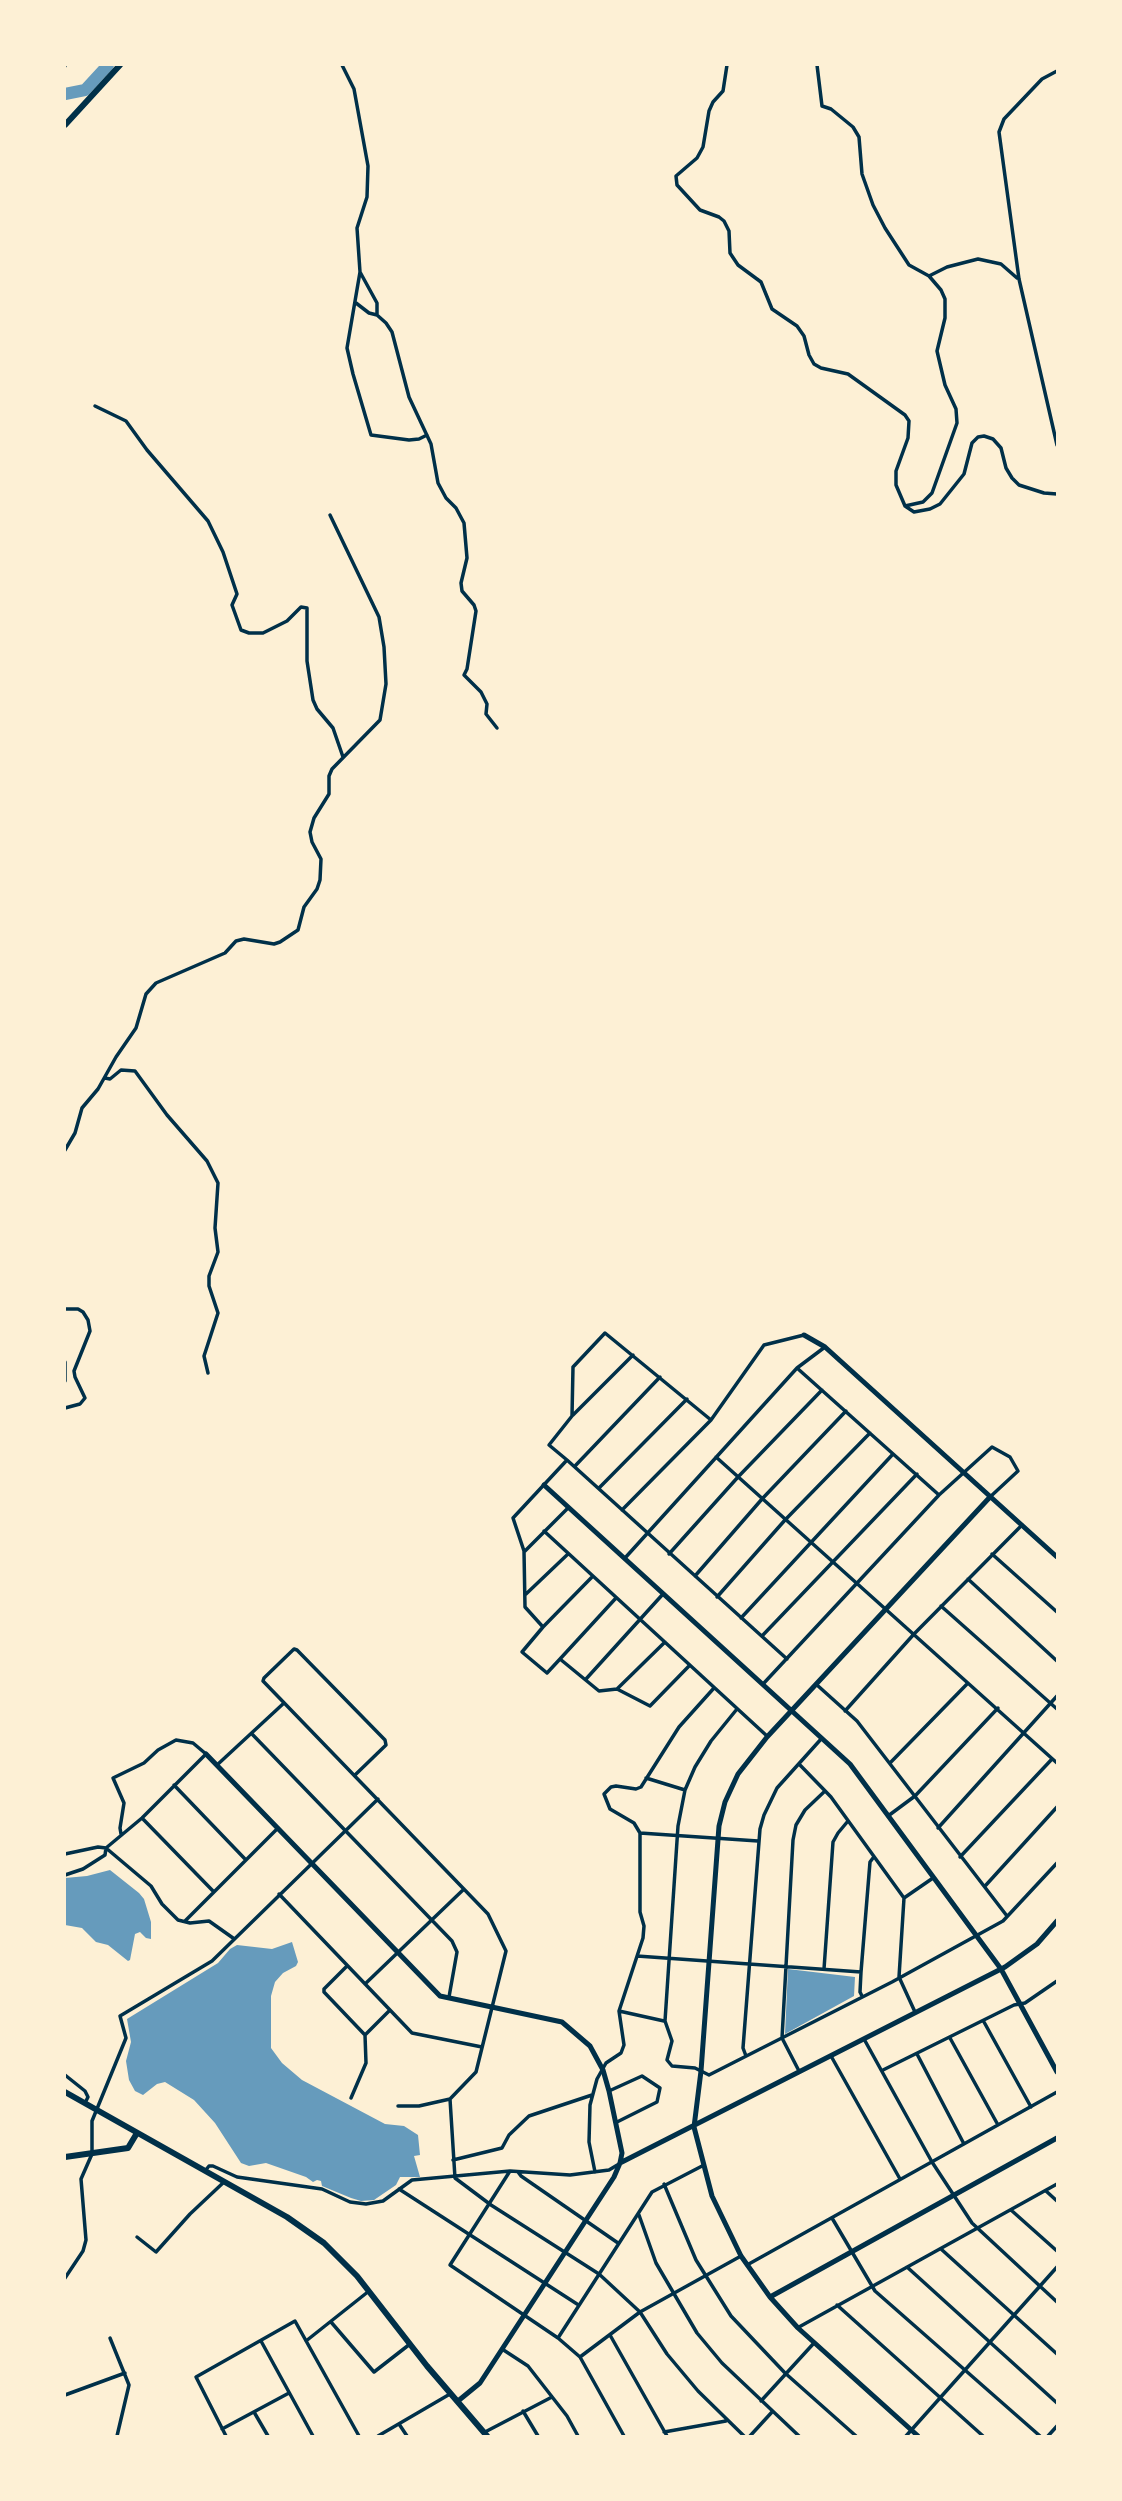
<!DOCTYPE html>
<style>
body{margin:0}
#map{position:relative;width:1122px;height:2501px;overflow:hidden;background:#fdf0d5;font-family:"Source Serif 4",serif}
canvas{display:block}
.frame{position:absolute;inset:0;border:66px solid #fdf0d5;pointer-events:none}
</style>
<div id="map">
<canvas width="1122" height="2501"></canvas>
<div class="frame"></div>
</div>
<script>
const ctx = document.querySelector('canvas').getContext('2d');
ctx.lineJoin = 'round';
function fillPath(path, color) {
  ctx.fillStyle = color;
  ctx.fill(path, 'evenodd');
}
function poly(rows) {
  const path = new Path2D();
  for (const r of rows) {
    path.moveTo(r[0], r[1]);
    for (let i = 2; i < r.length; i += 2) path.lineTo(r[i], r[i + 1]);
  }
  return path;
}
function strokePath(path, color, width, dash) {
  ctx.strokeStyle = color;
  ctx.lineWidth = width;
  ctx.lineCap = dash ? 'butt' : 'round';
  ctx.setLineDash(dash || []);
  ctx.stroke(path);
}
fillPath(poly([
 [110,1870,139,1893,144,1899,151,1922,151,1939,146,1938,140,1932,135,1934,130,1960,128,1961,108,1945,96,1942,82,1928,65,1925,65,1878,87,1876],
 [292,1942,298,1962,296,1966,283,1973,275,1982,271,1996,271,2048,282,2063,302,2080,385,2124,404,2126,418,2135,420,2155,414,2156,420,2177,400,2177,396,2185,374,2200,361,2201,351,2198,322,2186,321,2181,317,2180,313,2182,306,2177,266,2163,249,2166,241,2163,215,2123,194,2100,165,2082,157,2084,143,2095,135,2091,129,2080,126,2061,131,2042,127,2019,218,1963,230,1949,237,1945,272,1949],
 [788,1969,855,1977,854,1996,785,2034]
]), '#669bbc');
strokePath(poly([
 [65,94,85,90,108,65]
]), '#669bbc', 12);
strokePath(poly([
 [342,65,354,89,368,166,367,197,357,228,360,272,377,303,377,315,386,323,392,332,409,397,431,444,438,483,446,498,456,508,464,523,467,558,461,583,462,591,474,605,476,611,467,669,464,675,481,692,487,704,486,714,497,728],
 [727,65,723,91,713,102,709,111,703,147,697,158,676,176,677,185,700,210,719,217,724,221,729,231,730,253,738,265,761,282,772,309,797,326,804,336,809,355,814,364,821,368,848,374,905,415,909,421,908,438,896,471,896,485,905,506,914,512,930,509,940,504,964,474,972,443,978,437,984,436,993,439,1001,448,1006,468,1012,478,1019,485,1044,493,1057,494],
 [817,65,822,106,831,109,853,127,859,137,862,174,873,205,885,228,909,265,929,276,941,290,945,299,945,318,937,351,945,385,956,409,957,423,932,493,923,502,905,506],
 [65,66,65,65],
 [1057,71,1042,79,1004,119,999,132,1019,279,1057,445],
 [360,272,347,348,353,374,371,435,409,440,419,439,427,435],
 [929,276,947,267,978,259,1001,264,1017,278],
 [356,303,369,313,377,315],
 [95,406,126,421,147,450,208,521,223,552,237,594,232,605,241,630,249,633,263,633,287,621,301,607,307,608,307,661,313,700,317,709,333,728,343,757],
 [105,1078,110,1079,121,1070,135,1071,167,1115,207,1161,218,1183,215,1228,218,1252,209,1276,209,1286,218,1313,204,1356,208,1373],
 [65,1150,75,1133,82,1108,98,1089,116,1057,136,1028,146,994,156,983,225,953,236,941,244,939,274,944,280,942,298,930,304,907,317,889,320,880,321,859,312,842,310,832,314,818,329,794,329,776,332,769,380,720,386,684,384,647,379,617,330,515],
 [65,1309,78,1309,83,1312,88,1320,90,1331,74,1371,75,1377,85,1398,80,1404,65,1408],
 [65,1362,65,1381],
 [797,1368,939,1495],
 [573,1415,633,1355],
 [716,1457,1057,1763],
 [567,1460,787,1659],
 [575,1466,660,1377],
 [599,1488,687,1399],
 [622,1510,711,1420,764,1345,804,1335],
 [544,1531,767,1736],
 [525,1551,568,1508],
 [669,1554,738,1477,822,1390],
 [992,1554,1057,1612],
 [625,1558,797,1368,825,1347],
 [695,1576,762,1499,846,1411],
 [968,1579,1057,1661],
 [526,1594,568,1554],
 [717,1597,785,1520,870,1433],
 [941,1606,1057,1709],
 [741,1618,893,1454],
 [543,1627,592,1577],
 [762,1636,917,1474],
 [560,1659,616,1598],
 [689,1666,650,1706,617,1689,599,1691,560,1659,547,1673,522,1652,543,1627,525,1607,524,1551,513,1518,567,1460,549,1445,572,1416,573,1367,605,1333,711,1420],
 [586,1679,663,1594],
 [764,1683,939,1495,992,1447,1010,1457,1018,1471,990,1497],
 [817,1685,857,1721,1007,1916],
 [617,1689,665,1642],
 [737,1709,711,1741,695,1767,685,1790,678,1826,665,2021,672,2041,667,2060,672,2066,695,2068,709,2075,892,1982,1003,1921,1057,1863],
 [845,1711,914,1634,1022,1525],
 [252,1734,452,1941,457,1952,449,1997],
 [890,1763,968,1683],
 [799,1764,831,1797,904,1898,899,1977,915,2012],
 [217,1765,284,1703],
 [355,1775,386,1745,385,1740,297,1650,294,1649,264,1678,263,1681,488,1914,506,1951,476,2072,450,2099,419,2106,398,2106],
 [646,1778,685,1790],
 [174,1785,245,1859],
 [888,1816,915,1796,998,1708],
 [142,1818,213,1891],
 [938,1828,1057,1696],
 [640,1833,758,1841],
 [65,1854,98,1847,106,1848,151,1886,162,1904,178,1920,190,1923,209,1921,233,1938],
 [960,1857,1052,1759],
 [65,1875,83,1869,105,1855,106,1848,142,1818,206,1754,193,1743,176,1740,158,1750,144,1763,113,1778,124,1803,120,1828,121,1834],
 [986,1885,1057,1807],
 [279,1894,412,2033,482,2047],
 [904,1898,933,1878],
 [185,1921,278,1828],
 [637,1956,861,1972],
 [347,1966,324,1989,324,1992,365,2035],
 [824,1969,833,1842,838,1833,848,1821],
 [365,1984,464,1889],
 [862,1996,860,1992,861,1972,870,1862,873,1858],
 [619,2011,664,2021],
 [984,2022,1031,2107],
 [950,2038,998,2125],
 [864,2039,932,2162,972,2223,1057,2302],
 [917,2054,964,2144],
 [746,2056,743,2048,760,1829,764,1815,777,1788,822,1738],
 [831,2056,900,2179],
 [883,2070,1014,2005,1025,2003,1057,1981],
 [799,2071,782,2038,793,1840,796,1825,805,1810,825,1791],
 [65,2075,85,2091,88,2097,85,2103],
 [609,2091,642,2076,660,2088,657,2102,617,2122],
 [351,2098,366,2063,365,2035,389,2011],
 [450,2099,455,2178,491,2205,599,2274,640,2312,667,2354,698,2391,744,2436],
 [453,2160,502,2148,509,2135,529,2116,592,2095],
 [205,2171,209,2166,213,2166,237,2177,322,2189,350,2202,366,2204,383,2201,412,2180,510,2171,570,2175,609,2170,619,2164],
 [510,2171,450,2265,558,2338,580,2357,624,2436],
 [518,2172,521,2176,618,2243],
 [595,2172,589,2142,590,2105,597,2079,606,2063,621,2053,624,2045,619,2011,643,1938,644,1926,640,1912,640,1833,634,1823,610,1809,604,1794,611,1787,616,1786,636,1789,641,1787,679,1727,714,1688],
 [664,2184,696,2260,731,2316,785,2373,856,2436],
 [399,2189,577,2304],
 [1046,2191,1057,2201],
 [1011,2210,1057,2251],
 [639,2215,656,2263,697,2333,722,2363,799,2436],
 [832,2218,875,2291,1040,2436],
 [137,2237,156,2252,190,2214,224,2182],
 [941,2249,1057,2354],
 [747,2265,1057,2092],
 [907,2267,1057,2403],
 [65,2278,83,2251,86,2240,81,2179,92,2154,92,2121,126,2038,120,2016,212,1961,378,1799],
 [837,2305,983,2436],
 [331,2322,374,2372,410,2344],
 [799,2327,1057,2184],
 [610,2335,667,2436],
 [110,2338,129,2385,117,2436],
 [558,2338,652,2192,704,2165],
 [261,2341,313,2436],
 [306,2341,369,2291],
 [502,2349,528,2366,567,2416,578,2436],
 [580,2357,640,2312,741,2256],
 [65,2395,125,2373],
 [761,2401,814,2343],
 [523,2411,538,2436],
 [254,2412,268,2436],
 [399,2424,407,2436],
 [222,2429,289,2393],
 [485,2432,552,2397],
 [664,2432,726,2421],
 [226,2436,196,2377,295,2321,359,2436],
 [378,2436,450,2394],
 [750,2436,772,2412],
 [906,2436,1057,2267],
 [1048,2436,1057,2426]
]), '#003049', 3.5);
strokePath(poly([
 [804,1335,825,1347,1057,1557],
 [544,1485,850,1764,1001,1969,1057,2072],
 [206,1754,440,1996,562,2022,590,2046,603,2070,609,2091,622,2153,620,2163],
 [770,2297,1057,2138],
 [458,2401,480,2383,614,2177,620,2163,1005,1967,1037,1944,1057,1921],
 [918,2436,798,2328,770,2297,741,2256,712,2196,694,2127,701,2071,719,1826,725,1802,738,1774,767,1737,990,1497]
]), '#003049', 5);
strokePath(poly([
 [65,125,120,65],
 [65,2092,287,2217,324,2243,357,2276,427,2366,487,2436],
 [65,2157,128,2148,137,2133]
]), '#003049', 6);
</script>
